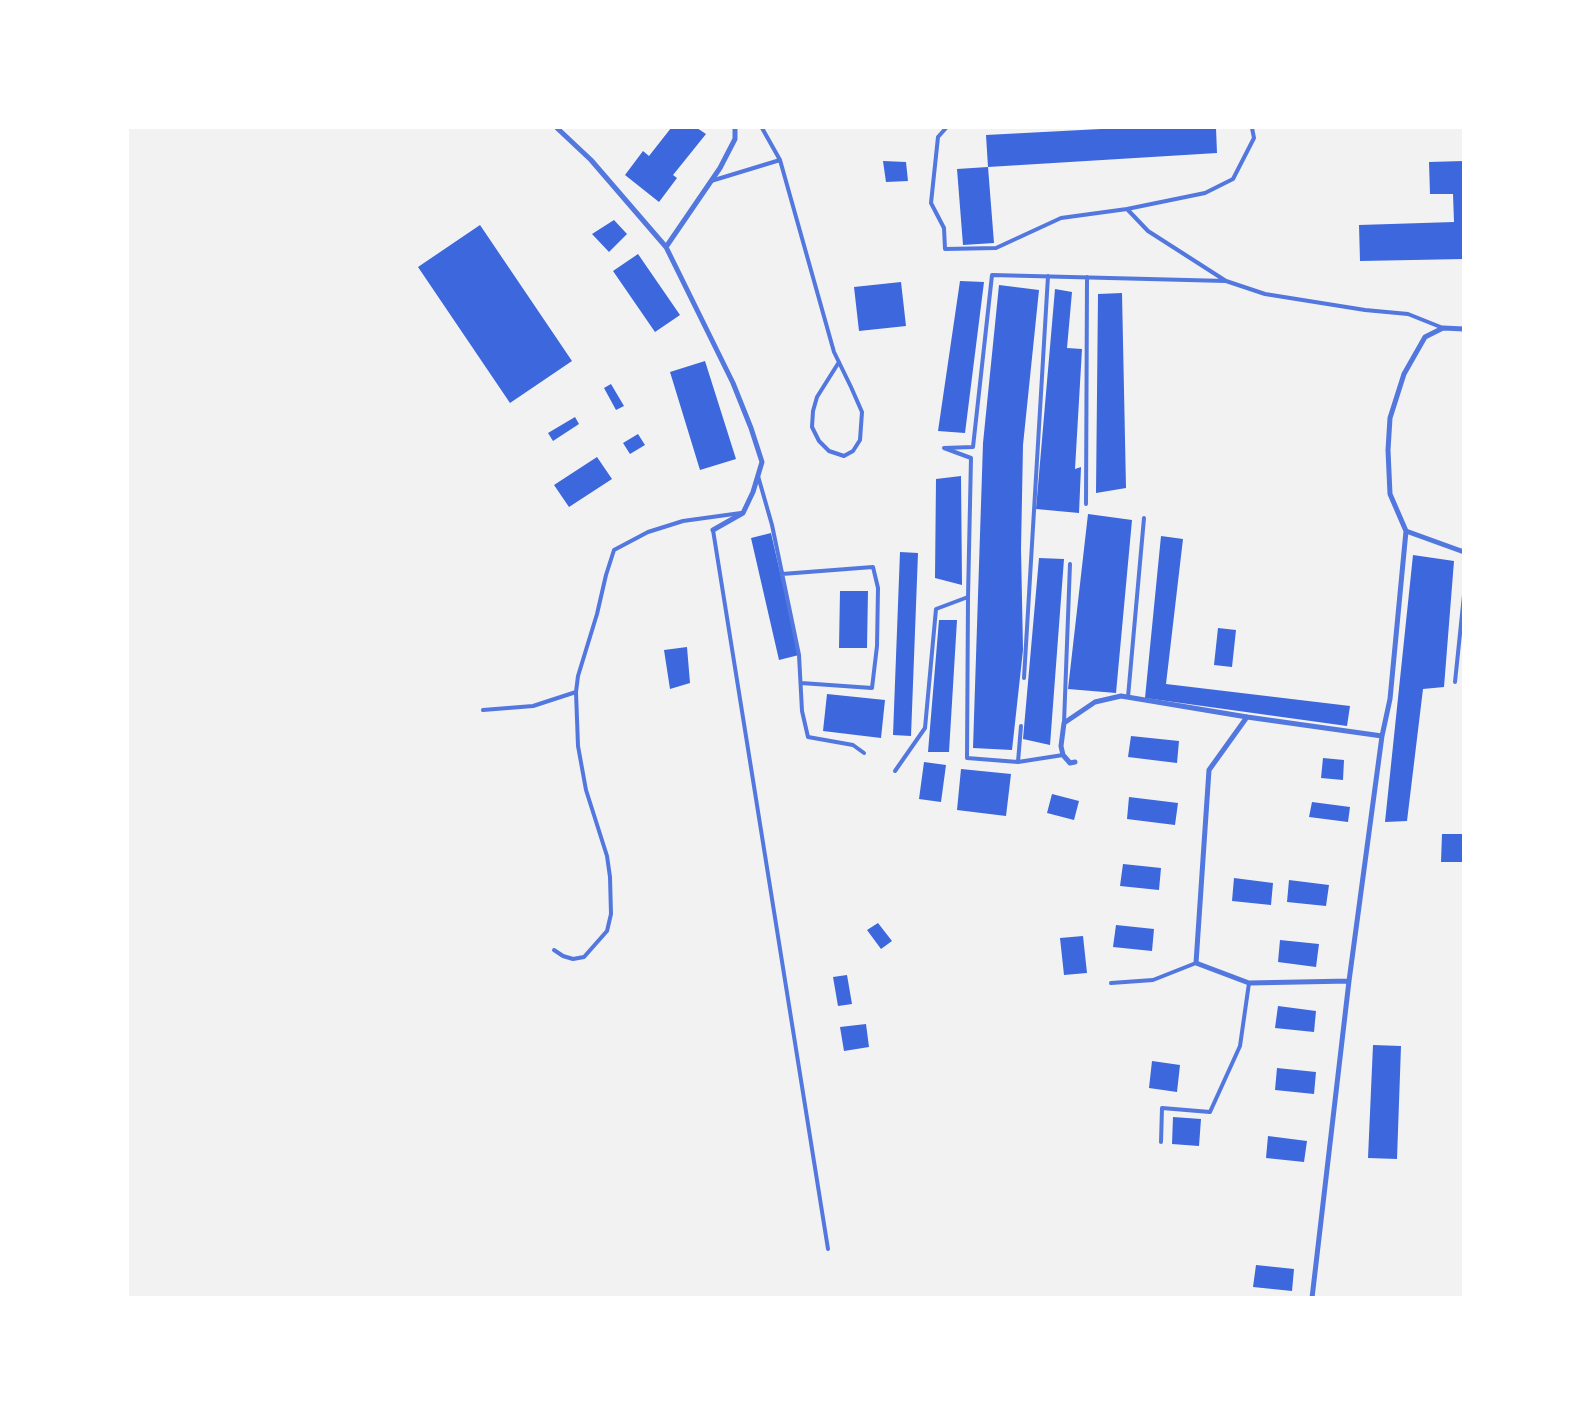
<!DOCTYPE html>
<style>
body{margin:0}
#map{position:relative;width:1591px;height:1425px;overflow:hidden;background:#f2f2f2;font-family:"Roboto Serif",serif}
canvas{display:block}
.frame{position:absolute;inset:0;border:129px solid #fff;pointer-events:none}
</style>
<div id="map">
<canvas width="1591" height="1425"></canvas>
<div class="frame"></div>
</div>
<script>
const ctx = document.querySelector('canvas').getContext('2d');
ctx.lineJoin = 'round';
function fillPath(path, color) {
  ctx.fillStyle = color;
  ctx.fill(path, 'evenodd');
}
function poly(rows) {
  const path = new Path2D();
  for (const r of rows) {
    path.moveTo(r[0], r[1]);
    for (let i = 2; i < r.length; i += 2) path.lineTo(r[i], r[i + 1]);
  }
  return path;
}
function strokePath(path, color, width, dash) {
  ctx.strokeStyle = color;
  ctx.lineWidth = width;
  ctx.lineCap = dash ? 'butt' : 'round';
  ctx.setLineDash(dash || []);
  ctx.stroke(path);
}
fillPath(poly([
 [671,128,697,128,706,134,673,175,677,178,659,202,625,175,643,151,649,156],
 [1120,128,1216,128,1217,153,988,167,994,243,963,245,957,169,988,167,986,135],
 [883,161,906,162,908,181,886,182],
 [1464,161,1464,259,1360,261,1359,225,1454,222,1453,194,1430,194,1429,162],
 [614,220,627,234,609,252,592,234],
 [480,225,572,361,510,403,418,267],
 [638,254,680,315,655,332,613,271],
 [960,281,984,282,965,433,938,431],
 [901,282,906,326,859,331,854,287],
 [999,285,1039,290,1023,445,1021,549,1023,650,1012,750,973,748,983,443],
 [1055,289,1072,292,1067,348,1082,349,1075,469,1081,467,1079,513,1036,509],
 [1122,293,1126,488,1096,493,1098,294],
 [705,361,736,459,700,470,670,372],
 [611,384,624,406,616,410,604,388],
 [575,417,579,424,553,441,548,433],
 [638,434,645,445,630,454,623,443],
 [597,457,612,479,569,507,554,485],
 [961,476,962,585,935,578,936,479],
 [1088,514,1132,520,1116,693,1068,689],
 [771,533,799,655,779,660,751,538],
 [1161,536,1183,539,1166,684,1350,706,1347,726,1145,698],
 [900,552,918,553,911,736,893,735],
 [1413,555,1454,561,1444,687,1423,689,1407,821,1385,822],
 [1039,558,1064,559,1050,745,1023,739],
 [840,591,868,591,867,648,839,648],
 [939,620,957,620,949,752,928,752],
 [1218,628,1236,630,1232,667,1214,665],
 [687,647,690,683,670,689,664,650],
 [827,694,885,700,881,738,823,731],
 [1131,736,1179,741,1177,763,1128,757],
 [1323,758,1344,760,1343,780,1321,778],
 [924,762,946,765,941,802,919,799],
 [961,769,1011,774,1006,816,957,810],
 [1052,794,1079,801,1074,820,1047,813],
 [1129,797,1178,803,1175,825,1127,819],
 [1312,802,1350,807,1348,822,1309,817],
 [1442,834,1464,834,1464,862,1441,862],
 [1123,864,1161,868,1159,890,1120,886],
 [1234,878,1273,883,1271,905,1232,901],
 [1289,880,1329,885,1326,906,1287,902],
 [878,923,892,941,881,949,867,930],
 [1116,925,1154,929,1152,951,1113,947],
 [1083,936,1087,973,1064,975,1060,938],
 [1280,940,1319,944,1316,967,1278,962],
 [847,975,852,1004,838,1006,833,977],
 [1278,1006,1316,1011,1314,1032,1275,1028],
 [866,1024,869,1047,844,1051,840,1027],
 [1373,1045,1401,1046,1397,1159,1368,1158],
 [1152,1061,1180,1065,1177,1092,1149,1088],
 [1277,1068,1316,1072,1314,1094,1275,1090],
 [1173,1117,1201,1119,1199,1146,1172,1144],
 [1268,1136,1307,1141,1304,1162,1266,1158],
 [1256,1265,1294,1269,1292,1291,1253,1287]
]), '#3d67dc');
strokePath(poly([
 [762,128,780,160,834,352,851,387,862,412,860,440,853,451,844,456,829,451,819,441,812,427,813,411,817,397,839,362],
 [946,128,938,137,931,203,944,228,945,249,996,248,1061,218,1127,209],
 [1252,128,1254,138,1233,179,1205,193,1127,209,1148,231,1226,281,1265,294,1365,310,1408,314,1443,328],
 [711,181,780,160],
 [758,476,772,525,799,655,802,711,808,737,853,745,864,753],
 [1086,504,1087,277],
 [713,530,828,1249],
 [782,574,873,567,878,588,877,646,872,688,801,683],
 [968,597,967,758,1018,762],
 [1024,678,1048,276],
 [1455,682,1464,595],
 [1128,697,1144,518],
 [483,710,533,706,576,692,578,676,597,614,606,575,614,550,648,532,683,521,741,513],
 [1064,723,1070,564],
 [1021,726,1018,762,1063,755],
 [895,771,925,728,936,609,968,597,971,458,944,448,973,447,992,275,1226,281],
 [554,950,563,956,573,959,584,957,607,931,611,914,610,877,607,856,586,790,578,746,576,692],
 [1111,983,1153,980,1196,963],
 [1161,1142,1162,1108,1210,1112,1240,1046,1249,983]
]), '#5277de', 4);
strokePath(poly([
 [557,128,591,160,666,247,733,383,751,428,762,462,753,492,743,513,713,530],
 [666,247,720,168,735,139,735,128],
 [1464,329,1443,328,1425,337,1404,374,1390,418,1388,450,1390,494,1406,531,1464,552],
 [1247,717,1209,770,1196,963,1249,983,1349,981],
 [1075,762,1070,763,1063,755,1061,746,1064,723,1095,702,1121,696,1247,717,1382,736,1390,699,1406,531],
 [1312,1298,1349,981,1382,736]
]), '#5277de', 5);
</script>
